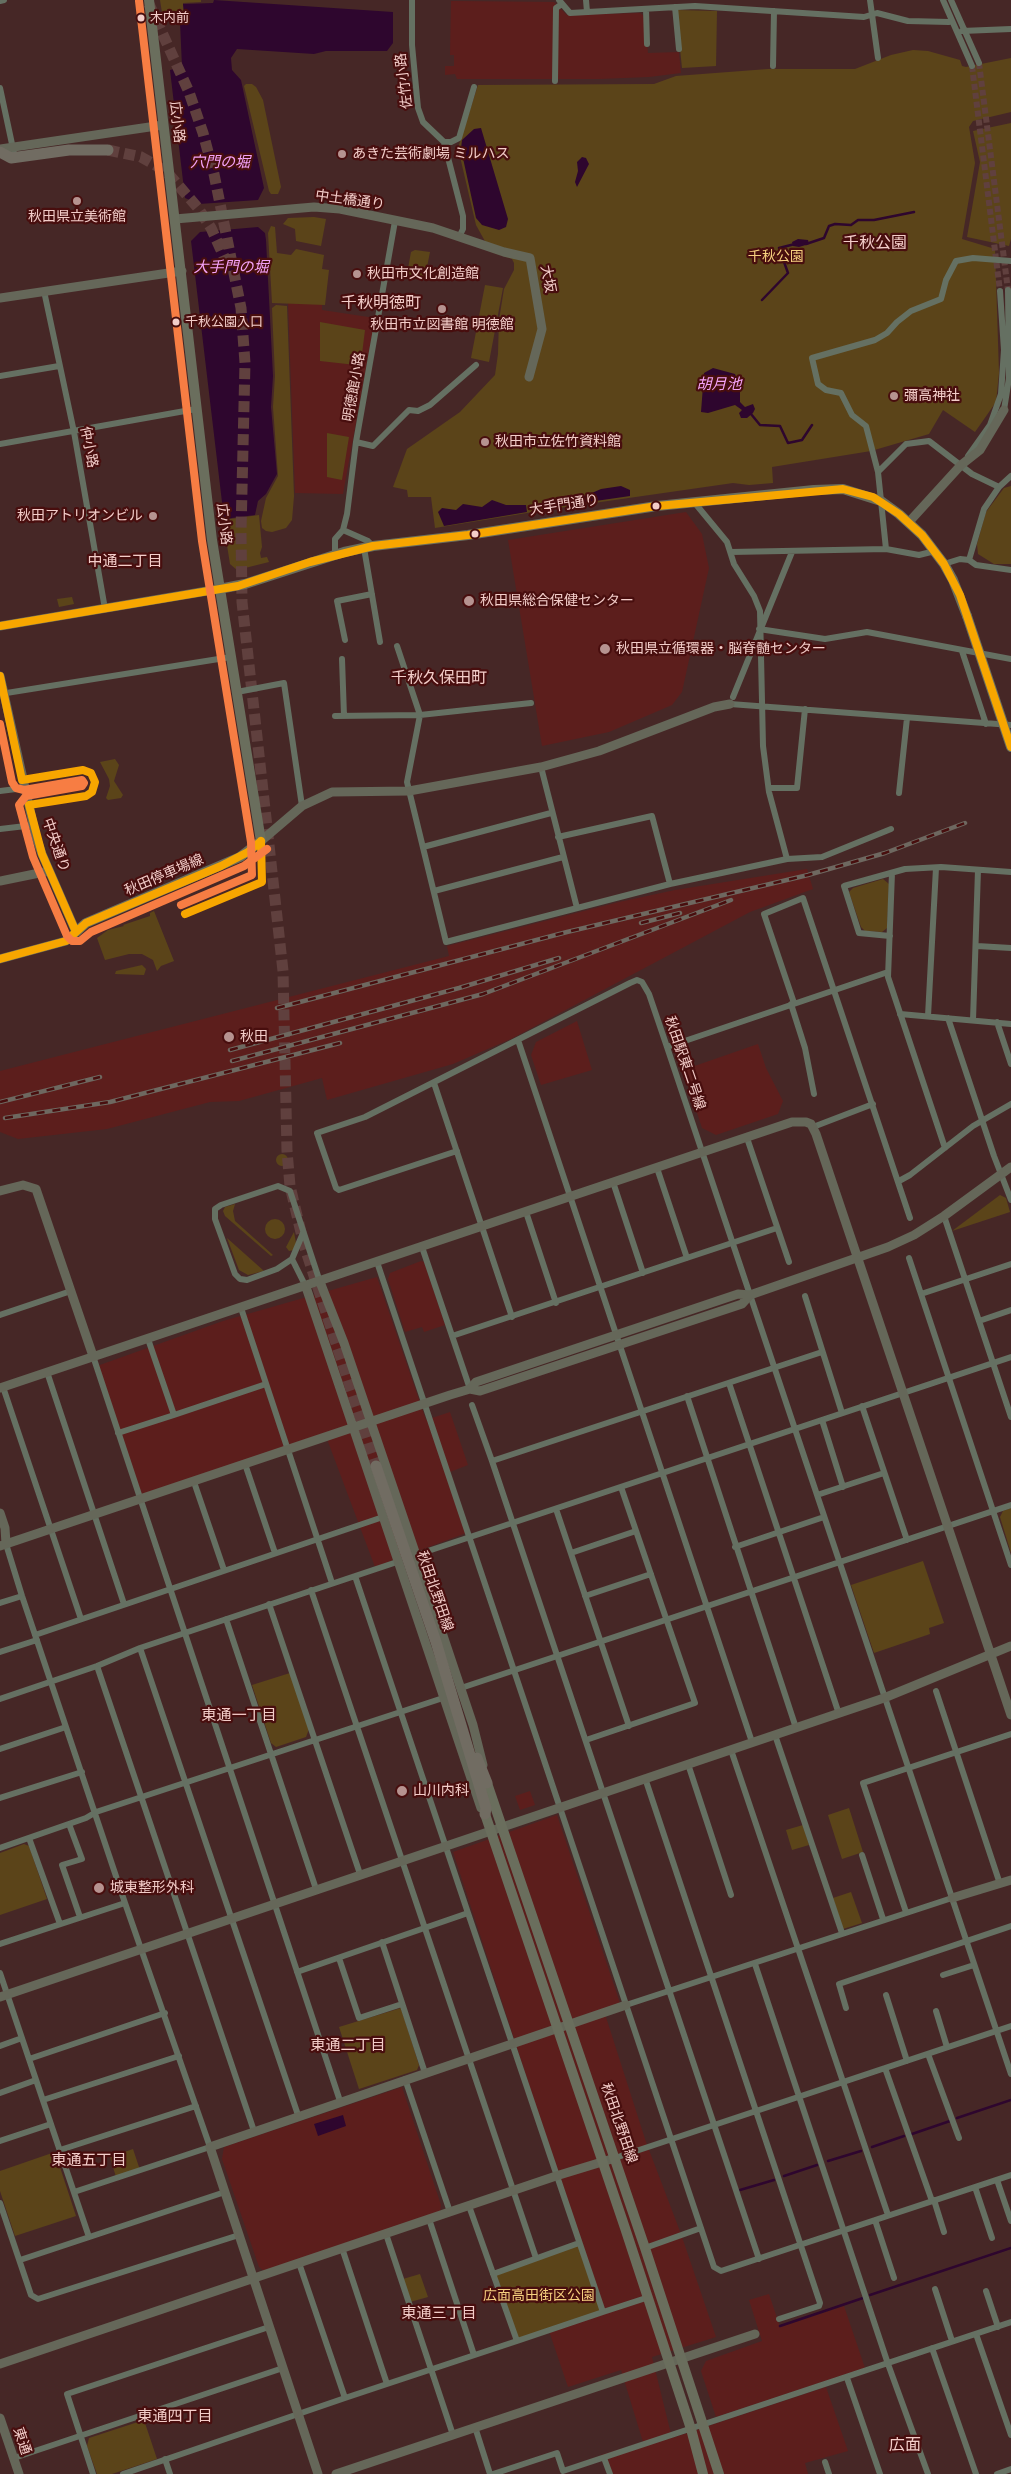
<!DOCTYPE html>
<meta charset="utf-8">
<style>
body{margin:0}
canvas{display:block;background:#462726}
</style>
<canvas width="1011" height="2474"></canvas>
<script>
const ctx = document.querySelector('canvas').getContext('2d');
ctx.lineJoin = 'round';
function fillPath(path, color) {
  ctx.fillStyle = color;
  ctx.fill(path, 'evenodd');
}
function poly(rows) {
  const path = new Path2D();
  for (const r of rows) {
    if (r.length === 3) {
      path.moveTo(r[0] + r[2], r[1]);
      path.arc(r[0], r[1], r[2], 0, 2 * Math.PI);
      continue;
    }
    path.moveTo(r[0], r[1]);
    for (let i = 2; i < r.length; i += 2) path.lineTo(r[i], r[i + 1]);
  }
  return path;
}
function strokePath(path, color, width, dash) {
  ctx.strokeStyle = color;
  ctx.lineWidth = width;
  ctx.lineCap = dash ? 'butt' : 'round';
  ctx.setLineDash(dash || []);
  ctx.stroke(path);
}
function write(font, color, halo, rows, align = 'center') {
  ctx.font = font + ' "Public Sans","Noto Sans JP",sans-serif';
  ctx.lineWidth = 4.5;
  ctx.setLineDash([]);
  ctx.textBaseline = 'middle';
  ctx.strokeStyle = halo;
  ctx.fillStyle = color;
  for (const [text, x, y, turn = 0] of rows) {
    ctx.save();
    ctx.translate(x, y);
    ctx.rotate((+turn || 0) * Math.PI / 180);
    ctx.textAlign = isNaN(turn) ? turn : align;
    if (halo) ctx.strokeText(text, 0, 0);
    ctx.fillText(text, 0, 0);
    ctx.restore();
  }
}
fillPath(poly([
 [451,1,554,2,567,15,640,13,644,16,648,53,679,52,681,73,649,77,599,79,457,79,455,74,445,75,445,66,454,66,454,55,450,55],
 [288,303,322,304,322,310,375,318,343,494,295,493],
 [686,512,702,534,709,568,682,692,672,705,609,732,542,746,508,540],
 [807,869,813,889,750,912,511,1039,453,1064,327,1100,322,1078,239,1101,210,1102,107,1129,18,1139,0,1132,0,1071,449,956,447,946,619,902,675,890],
 [577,1021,592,1070,541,1085,531,1055,536,1042],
 [758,1044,766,1068,783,1101,778,1114,716,1135,702,1128,683,1070],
 [421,1261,424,1262,445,1325,424,1332,422,1327,405,1332,388,1279,390,1273],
 [377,1277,426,1420,450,1412,468,1465,450,1472,469,1532,375,1567,327,1439,143,1501,97,1366,223,1321],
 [530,1791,535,1805,520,1810,515,1796],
 [557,1815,620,2003,605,2014,646,2142,681,2234,716,2337,652,2357,672,2438,826,2387,848,2451,805,2463,808,2474,607,2474,601,2455,643,2442,621,2370,568,2387,548,2328,603,2311,453,1852],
 [402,2087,441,2205,440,2213,264,2271,259,2267,222,2159,224,2147],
 [769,2294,780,2327,844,2306,865,2368,716,2417,701,2371,706,2361,762,2341,749,2300]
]), '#5c1e1c');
fillPath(poly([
 [160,0,201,0,201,2,183,3,184,19,175,21,175,18,163,19],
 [676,10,717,11,716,66,682,68],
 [913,50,928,51,960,60,962,66,966,67,1011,58,1011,112,973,121,969,127,975,163,962,239,995,249,999,373,996,402,975,432,943,410,929,434,871,451,772,467,773,483,749,485,733,483,545,510,435,528,431,497,408,497,407,490,393,487,407,449,460,412,495,375,498,354,499,320,504,289,514,270,514,263,512,259,491,252,476,225,458,148,478,85,654,84,676,76,768,69,855,69,891,55],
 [246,84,252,84,256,87,263,100,281,187,278,194,271,194,269,191,244,86],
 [1011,123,1011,239,1009,246,967,237,980,162,973,131],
 [314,217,326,219,321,246,296,241,295,229,283,224,288,218],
 [271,226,275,227,277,253,291,255,296,249,324,255,322,269,329,270,325,305,272,303,268,233],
 [415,250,430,252,425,277,407,274,411,252],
 [485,285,503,288,489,362,471,358],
 [276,305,287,306,294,496,292,520,286,528,272,532,266,531,262,528,261,521,266,498,278,476,273,407,275,376,272,308],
 [320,322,365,330,361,362,356,365,320,361],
 [327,433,349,437,342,480,327,477],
 [1011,486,1011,564,994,564,978,554,977,544,986,512,1004,488],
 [259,515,262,547,260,553,261,558,267,557,269,562,237,570,230,564,223,520],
 [72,597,74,604,59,607,57,599],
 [115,759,119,765,114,781,123,795,121,798,108,800,106,798,110,786,109,779,100,762],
 [883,879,889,884,887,928,882,932,865,931,861,927,849,892,853,888],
 [154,911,174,961,161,966,157,971,153,960,142,954,129,954,105,960,97,938,108,930,124,926,123,925,150,916,150,913],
 [142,965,146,969,144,975,115,974,116,971],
 [282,1160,6],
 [1000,1195,1006,1198,1010,1212,952,1231],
 [235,1204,233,1211,235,1221,273,1255,271,1256,225,1216,223,1211,225,1207],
 [275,1229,10],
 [294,1232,296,1243,294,1250,289,1251,286,1247],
 [227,1238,264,1271,248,1275,239,1270],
 [1011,1508,1011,1553,1000,1517,1003,1511],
 [923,1561,944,1623,929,1628,930,1634,874,1653,851,1585],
 [290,1673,309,1729,306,1737,276,1747,271,1743,252,1685],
 [849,1808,863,1852,842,1859,828,1815],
 [803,1825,809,1845,792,1850,786,1830],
 [24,1844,29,1846,47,1899,0,1915,0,1853],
 [851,1892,862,1923,843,1929,833,1898],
 [401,2008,419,2065,417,2070,359,2089,339,2027],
 [133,2149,140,2170,116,2177,110,2157],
 [55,2152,76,2216,15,2236,0,2191,0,2171],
 [578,2245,601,2312,517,2341,493,2274],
 [420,2274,428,2297,410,2302,403,2279],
 [144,2420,157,2459,112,2474,97,2474,87,2446,89,2438]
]), '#5b4419');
fillPath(poly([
 [214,0,393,12,393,43,387,51,326,51,314,54,237,49,231,58,232,70,241,80,264,188,258,200,199,204,185,198,170,70,182,67,180,22,185,20,183,4,213,3],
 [481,128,508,219,506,227,499,230,482,225,476,218,461,149,462,140,474,129],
 [582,157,586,158,589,164,577,187,575,182,578,171,577,162],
 [258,227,265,233,266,240,273,376,271,407,277,474,266,494,258,501,255,515,224,519,191,241,200,232],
 [798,239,808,240,809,244,799,247,793,246,792,242],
 [713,368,735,374,740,388,740,402,745,407,753,404,755,409,753,413,747,418,741,418,739,413,742,410,735,405,708,413,701,412,704,373],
 [621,486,630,490,630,496,547,508,544,506,545,501,585,496,601,489],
 [492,500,506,505,526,505,527,512,444,526,438,512,442,508,456,510,463,504,482,507],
 [343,2115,346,2126,318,2136,314,2124]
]), '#2e062e');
strokePath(poly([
 [806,244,824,238,829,226,835,224,851,225,858,220,874,220,914,212],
 [762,300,788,273,779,248,795,244],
 [751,414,760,425,780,426,788,443,802,440,812,425],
 [957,2118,1011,2100],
 [912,2134,950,2121],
 [872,2147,904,2136],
 [828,2161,861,2151],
 [784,2176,817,2165],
 [740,2190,774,2180],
 [870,2295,1011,2248],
 [780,2326,863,2298]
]), '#2e062e', 2.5);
strokePath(poly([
 [979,63,1008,290],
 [972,66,1000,291]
]), '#60403e', 6, [6, 3]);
strokePath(poly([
 [149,4,189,92,203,133,214,174,241,308,245,363,241,532,242,602,283,971,287,1151,290,1186,304,1245,376,1466],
 [108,150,141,157,166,171,198,208,211,228,226,261]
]), '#60403e', 11, [11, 5.5]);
strokePath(poly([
 [412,0,412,45,418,108,423,122,444,142,463,216,463,229,459,237],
 [559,0,570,13,695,6,864,17,877,13,908,21,949,22],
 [586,0,587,12],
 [870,0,878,58],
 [943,0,972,66],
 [951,0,979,63],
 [0,1,4,0],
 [675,7,679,49],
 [646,9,647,44],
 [962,31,1011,29],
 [773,66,774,11],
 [555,81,556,8,562,4],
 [0,88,15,158],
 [444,142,451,142,459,138,474,87],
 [44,291,74,432,105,609],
 [0,376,59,366],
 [1004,410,1009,378,1008,290],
 [356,442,373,446,409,410,418,411,430,405,476,365],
 [0,444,196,409],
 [968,456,990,425,1001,394,1004,350,1000,291],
 [878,472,866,426,852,415,841,393,826,390,818,384,812,358,875,340,887,333,897,322,911,311,941,299,946,280,956,261,973,258,1011,261],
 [694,502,727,542,734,564,754,596,760,611,763,746,769,792,787,859],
 [343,530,368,541,373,546],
 [364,548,380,642],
 [886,549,878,472,906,444,929,441,972,474,999,487],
 [731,552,886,549,919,555,935,551],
 [335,554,335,539,343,530,347,514,356,442,395,221],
 [969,560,984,509,999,487,1011,476],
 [944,564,960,559,969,560,976,565,1011,570],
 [759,629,825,639,867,632,1011,659],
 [345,640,337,601,372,594],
 [397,646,420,715,407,782,446,942,670,884,787,859,822,857,891,829],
 [962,651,986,724],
 [342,659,344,716],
 [237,692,284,683,302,806],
 [0,694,231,657],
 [733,697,792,552],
 [730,704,1011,725],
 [335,716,420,715,531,703],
 [541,767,577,908],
 [769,788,797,788,805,709],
 [0,791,24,788],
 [899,793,907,718],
 [0,829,34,825],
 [558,837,652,816,670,884],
 [423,847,551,813],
 [892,873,888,977,945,1148],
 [434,891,563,857],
 [890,936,859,933,844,886,905,869,941,867,1011,872],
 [977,946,1011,948],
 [794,1003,764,914,803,898,910,1218],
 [791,1004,805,1048,814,1094],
 [900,1014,1011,1024],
 [928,1016,936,868],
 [948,1018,994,1156,1011,1200],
 [973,1020,978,870],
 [997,1022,1011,1064],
 [518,1040,752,1742],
 [667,1047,888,972],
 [434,1083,512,1317],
 [813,1127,873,1104],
 [747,1138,789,1262],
 [457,1151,339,1190,336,1188,317,1133,365,1117,630,983,637,980,642,982,649,994,667,1047,1011,2074],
 [657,1168,687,1258],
 [899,1181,910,1175,973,1126,1011,1104],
 [613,1182,643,1273],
 [526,1212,556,1303],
 [944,1216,1011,1417],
 [303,1233,292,1259,277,1269,247,1280,240,1279,235,1274,215,1219,215,1209,221,1205,278,1186,290,1191,320,1282],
 [422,1247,470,1389],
 [909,1258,1011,1565],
 [292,1259,306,1287],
 [377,1262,714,2267,721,2271,1011,2175],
 [921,1294,1011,1264],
 [805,1296,842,1413],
 [241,1308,332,1583],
 [0,1315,71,1291],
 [979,1321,1011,1310],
 [452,1336,777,1228],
 [148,1339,174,1415,266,1384],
 [93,1356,340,2101],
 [47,1372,124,1604],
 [729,1383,839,1714],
 [3,1387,81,1619],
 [687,1396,796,1728],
 [472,1405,492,1461],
 [862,1406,907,1540],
 [822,1420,843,1487],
 [118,1433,174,1415],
 [245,1464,275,1553],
 [194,1482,224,1570],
 [817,1495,884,1473],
 [556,1509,629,1726],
 [6,1544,22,1596,125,1903,210,2147,74,2192],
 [735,1547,824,1517],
 [571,1553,636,1531],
 [416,1555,1011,1357],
 [355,1576,468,1913],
 [311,1590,536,2258],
 [585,1596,651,1574],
 [0,1603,22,1596],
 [269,1604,360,1874],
 [226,1619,316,1889],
 [35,1635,383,1517],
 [140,1648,298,2115],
 [0,1652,37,1640],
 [97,1666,254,2131],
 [461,1688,1011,1505],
 [936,1691,1000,1884],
 [0,1699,97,1666,140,1648,397,1562],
 [775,1735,842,1933],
 [586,1740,695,1703,621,1487],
 [0,1749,66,1727],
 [731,1750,888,2215],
 [688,1764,731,1895],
 [645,1778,820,2303,819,2306,779,2319],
 [0,1798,82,1772],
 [69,1824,82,1859,62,1865,80,1917],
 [29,1838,60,1924],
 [0,1848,86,1818,96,1812,443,1698],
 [862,1855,883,1919],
 [906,1912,863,1783,1011,1734],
 [382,1942,425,2073],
 [0,1944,125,1903],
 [339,1958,359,2018,402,2004],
 [755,1964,888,2364,928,2474],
 [297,1972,468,1913,603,2312,517,2341,469,2206],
 [0,1973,89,2237],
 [943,1975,974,1965],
 [886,1995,907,2061],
 [626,2005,952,1898],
 [846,2008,839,1984,1011,1926],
 [936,2011,947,2047],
 [0,2046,22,2038],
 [928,2054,959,2138],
 [29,2059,165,2013],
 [885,2068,932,2201],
 [405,2079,450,2212],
 [0,2093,36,2080],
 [43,2100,179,2056],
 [0,2141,51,2124],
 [60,2150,196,2106],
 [615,2158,1011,2026],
 [997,2180,1011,2221],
 [975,2187,992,2238],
 [934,2200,944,2232],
 [0,2203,31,2295,38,2299,239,2235],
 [429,2219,474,2355],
 [875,2220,894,2278],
 [386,2234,453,2435],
 [645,2248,701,2228],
 [759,2259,492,1461,822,1352],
 [20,2260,225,2192],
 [299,2263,345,2398,387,2384,342,2248],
 [493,2274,579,2243],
 [935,2289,952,2341],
 [986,2291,998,2327],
 [603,2312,646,2298],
 [976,2334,1011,2435],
 [932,2348,976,2474],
 [847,2378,880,2474],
 [387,2384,517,2341],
 [475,2427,490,2474],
 [14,2458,283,2368],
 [604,2458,610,2474],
 [165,2459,170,2474],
 [825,2462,829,2474],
 [93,2474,67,2394,269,2327],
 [123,2474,345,2398],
 [493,2474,557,2453,563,2471,1011,2322],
 [997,2474,1011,2469]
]), '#657062', 6);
strokePath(poly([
 [0,149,163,125],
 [175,219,314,207,340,209,433,228,504,252,530,258,542,329,529,377],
 [0,298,182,271],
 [909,522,961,465,980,450,1004,410],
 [0,626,219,589],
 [0,676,36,837,42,854,76,932,66,941,0,959],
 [261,841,302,806,332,792,409,791,541,767,599,751,714,707,730,704],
 [0,881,49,871],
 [0,1191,23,1185,36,1189,93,1356],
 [320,1282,344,1343,416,1555,473,1725,483,1765],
 [306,1287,481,1808],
 [0,1388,792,1122,806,1122,811,1124,816,1134,1011,1715],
 [470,1389,476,1382,738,1294,750,1295,888,1247,914,1235,944,1216,1011,1167],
 [0,1513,5,1528,6,1544],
 [0,1546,450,1395,470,1389,480,1391,742,1304,750,1295],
 [952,1898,1011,1880],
 [0,1997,884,1698,1011,1646],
 [0,2364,556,2176,615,2158],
 [0,2418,19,2474],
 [318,2474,210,2147,626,2005],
 [336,2474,755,2334]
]), '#656759', 9);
strokePath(poly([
 [219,589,245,584,344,552,373,546,468,535,657,506,814,490,843,489,881,501,899,514,922,535,944,564,953,580,967,616],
 [76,932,86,923,240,857,261,841,212,540,149,0],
 [487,1783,645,2248,719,2474],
 [485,1814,625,2228,691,2429,703,2474]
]), '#6a6e5d', 10);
strokePath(poly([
 [0,152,11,158,69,150,108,150],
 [376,1466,436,1642,486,1808,485,1814],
 [477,1758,487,1783]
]), '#716c62', 11);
const rail = poly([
 [641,923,680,913],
 [277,1008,567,932,808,875,885,853,965,823],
 [230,1050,459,988,559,958],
 [232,1061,483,994,731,900],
 [0,1102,100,1077],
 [5,1118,110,1102,340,1043]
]);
strokePath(rail, '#6e6860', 4.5);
strokePath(rail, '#480e0e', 2.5, [8]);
strokePath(poly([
 [967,616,1011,747]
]), '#6a6e5d', 10);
strokePath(poly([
 [0,626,238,586,310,562,373,546,468,535,657,506,843,489,873,497,899,514,922,535,944,564,960,595,1011,747],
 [0,676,22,780,83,770,91,773,95,782,92,792,86,796,29,805,42,854,76,932],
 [185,914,262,882,261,841],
 [0,959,66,941,86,923,221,866,248,852,261,841]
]), '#f7a600', 8);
strokePath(poly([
 [139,1,202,541,251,842,252,875,181,905],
 [0,724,12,782,16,788,24,790,82,780,84,783,82,786,26,796,19,805,33,857,67,936,72,941,80,941,91,932,244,866,267,849]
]), '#f77d43', 8);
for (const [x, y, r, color] of [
 [141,18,4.5,"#f3cdc9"],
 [342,154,5,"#b69390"],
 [77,201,5,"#b69390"],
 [357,274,5,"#b69390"],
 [442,309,5,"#b69390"],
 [176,322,4.5,"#f3cdc9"],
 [894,396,5,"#b69390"],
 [485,442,5,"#b69390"],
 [656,506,4.5,"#f3cdc9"],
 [153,516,5,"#b69390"],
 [475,534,4.5,"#f3cdc9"],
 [469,601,6,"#b69390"],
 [605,649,6,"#b69390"],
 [229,1037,6,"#b69390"],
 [402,1791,6,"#b69390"],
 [99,1888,6,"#b69390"]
]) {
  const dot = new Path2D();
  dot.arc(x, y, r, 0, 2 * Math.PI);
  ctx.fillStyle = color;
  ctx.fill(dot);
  strokePath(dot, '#480e0e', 2);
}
write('13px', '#f3cdc9', '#480e0e', [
 ["木内前",150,18],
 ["千秋公園入口",185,322]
], 'left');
write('14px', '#f3cdc9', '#480e0e', [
 ["佐竹小路",404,81,-97],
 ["広小路",177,122,83],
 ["中土橋通り",350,200,8],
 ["大坂",548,279,79],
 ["明徳館小路",354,387,-80],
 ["仲小路",89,447,79],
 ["大手門通り",564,505,-9],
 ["広小路",224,524,83],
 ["中央通り",56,845,71],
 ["秋田停車場線",164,875,-23],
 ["秋田駅東二号線",685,1063,71],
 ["秋田北野田線",435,1591,71],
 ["秋田北野田線",619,2123,71],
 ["東通",22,2441,72]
]);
write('14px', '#f3cdc9', '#480e0e', [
 ["あきた芸術劇場 ミルハス",352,154],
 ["秋田県立美術館",77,217,"center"],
 ["秋田市文化創造館",367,274],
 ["秋田市立図書館 明徳館",442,325,"center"],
 ["彌高神社",904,396],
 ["秋田市立佐竹資料館",495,442],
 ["秋田アトリオンビル",143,516,"right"],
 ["秋田県総合保健センター",480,601],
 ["秋田県立循環器・脳脊髄センター",616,649],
 ["秋田",240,1037],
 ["山川内科",413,1791],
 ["城東整形外科",110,1888]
], 'left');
write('14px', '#f6d07f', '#480e0e', [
 ["千秋公園",776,257],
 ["広面高田街区公園",539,2296]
]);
write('italic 15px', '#f4a2f8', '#480e0e', [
 ["穴門の堀",220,162],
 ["大手門の堀",231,267],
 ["胡月池",719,384]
]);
write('15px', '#f3cdc9', '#480e0e', [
 ["中通二丁目",125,561],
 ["東通一丁目",239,1715],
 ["東通二丁目",348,2045],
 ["東通五丁目",89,2160],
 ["東通三丁目",439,2313],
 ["東通四丁目",175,2416]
]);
write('16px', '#f3cdc9', '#480e0e', [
 ["千秋公園",875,243],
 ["千秋明徳町",381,303],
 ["千秋久保田町",439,678],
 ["広面",905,2445]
]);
</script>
